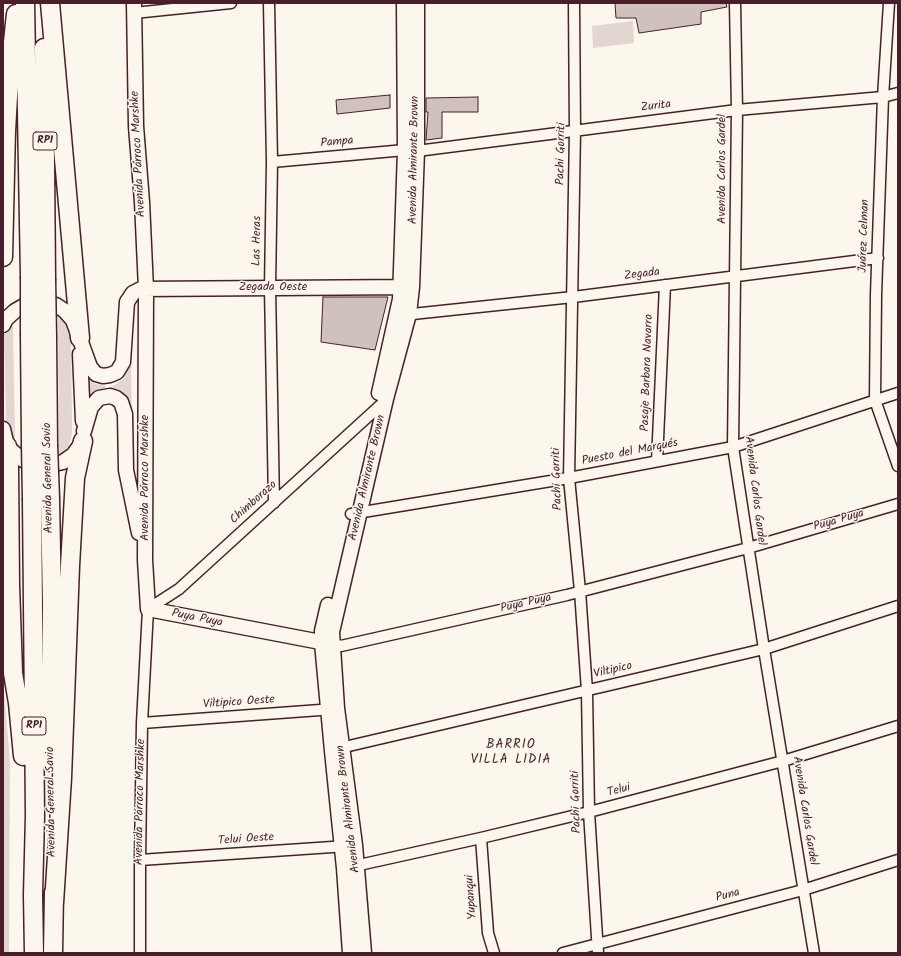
<!DOCTYPE html>
<meta charset="utf-8">
<style>
body{margin:0}
#map{position:relative;width:901px;height:956px;overflow:hidden;background:#fbf7ec;font-family:Kalam,sans-serif}
canvas{display:block}
.frame{position:absolute;inset:0;border:4px solid #4a1f2b;pointer-events:none}
</style>
<div id="map">
<canvas width="901" height="956"></canvas>
<div class="frame"></div>
</div>
<script>
const ctx = document.querySelector('canvas').getContext('2d');
ctx.lineJoin = 'round';
function fillPath(path, color) {
  ctx.fillStyle = color;
  ctx.fill(path, 'evenodd');
}
function poly(rows) {
  const path = new Path2D();
  for (const r of rows) {
    path.moveTo(r[0], r[1]);
    for (let i = 2; i < r.length; i += 2) path.lineTo(r[i], r[i + 1]);
  }
  return path;
}
function strokePath(path, color, width, dash) {
  ctx.strokeStyle = color;
  ctx.lineWidth = width;
  ctx.lineCap = dash ? 'butt' : 'round';
  ctx.setLineDash(dash || []);
  ctx.stroke(path);
}
function write(font, color, halo, rows, align = 'center') {
  ctx.font = font + ' Kalam,sans-serif';
  ctx.lineWidth = 3;
  ctx.setLineDash([]);
  ctx.textBaseline = 'middle';
  ctx.strokeStyle = halo;
  ctx.fillStyle = color;
  for (const [text, x, y, turn = 0] of rows) {
    ctx.save();
    ctx.translate(x, y);
    ctx.rotate((+turn || 0) * Math.PI / 180);
    ctx.textAlign = isNaN(turn) ? turn : align;
    if (halo) ctx.strokeText(text, 0, 0);
    ctx.fillText(text, 0, 0);
    ctx.restore();
  }
}
fillPath(poly([
 [633,21,634,43,593,48,592,26],
 [58,316,68,326,71,337,72,423,72,434,69,445,65,451,59,456],
 [8,326,13,326,15,440,13,440,8,433,6,421,4,335],
 [131,353,132,434,118,392,110,388,125,378],
 [88,380,96,384,105,386,105,389,96,391,90,397],
 [3,677,10,762,9,953,3,953]
]), '#e2d7d0');
const building = poly([
 [615,3,726,3,727,7,701,12,701,24,639,33,636,18,616,18,615,3],
 [390,95,390,108,337,114,336,100,390,95],
 [478,97,478,112,442,112,442,138,426,140,428,112,426,112,426,98,478,97],
 [323,297,388,297,375,350,321,342,323,297]
]);
fillPath(building, '#cfc2bc');
strokePath(building, '#4a1f2b', 1);
const street = poly([
 [269,3,272,162,270,288,274,503],
 [574,3,575,131,569,478,580,591,587,691,589,812,598,953],
 [735,3,737,110,733,447,764,649,814,953],
 [889,3,883,97,876,295,875,400,898,466],
 [134,13,231,3],
 [272,162,405,150,417,151,737,110,883,97,898,93],
 [403,315,573,297,878,258],
 [657,461,665,285],
 [351,514,569,478,733,447,898,393],
 [332,644,341,646,567,595,748,548,898,504],
 [142,723,334,709],
 [336,749,764,649,898,606],
 [481,838,488,933,494,953],
 [140,860,347,846],
 [350,867,481,838,589,812,783,761,898,726],
 [140,953,140,860,142,723,148,609,179,589,385,401],
 [563,953,803,890,898,860]
]);
const secondary = poly([
 [134,3,136,126,142,202,146,289,145,560,148,609,331,644],
 [3,325,6,319,15,311,29,303,42,302,56,305,65,311,73,320,90,367,96,374,103,376,110,375,117,372,123,362,127,302,133,293,141,289,410,287],
 [80,354,83,421],
 [379,393,400,299,405,150,404,3],
 [3,429,7,446,13,452,23,460,39,464,54,464,63,462,73,455,81,444],
 [84,431,91,407,99,398,110,396,116,398,121,402,125,414,126,470,139,533],
 [328,605,322,631,322,643,332,751,344,868,350,953],
 [364,953,355,845,337,708,332,632,386,399,409,314,412,287,417,151,417,3]
]);
const highway = poly([
 [25,3,30,277],
 [50,3,80,338],
 [44,48,46,279],
 [3,257,6,131,9,79,16,14],
 [30,335,31,444],
 [47,337,48,445],
 [7,446,9,467,10,585,13,673,18,703,23,756],
 [50,499,52,603,51,762],
 [32,500,35,816,33,895,34,953],
 [54,903,62,778,70,566,75,478,83,441],
 [53,953,54,892]
]);
strokePath(street, '#4a1f2b', 13);
strokePath(secondary, '#4a1f2b', 17);
strokePath(highway, '#4a1f2b', 21);
strokePath(street, '#fbf7ec', 10);
strokePath(secondary, '#fbf7ec', 14);
strokePath(highway, '#fbf7ec', 18);
const highwayBridge = poly([
 [30,277,30,335],
 [46,279,47,337],
 [31,444,32,500],
 [48,445,50,499]
]);
strokePath(highwayBridge, '#4a1f2b', 21, []);
strokePath(highwayBridge, '#fbf7ec', 18);
for (const [x, y, w] of [
 [45,141,24],
 [34,726,24]
]) {
  const box = new Path2D();
  box.roundRect(x - w / 2, y - 9, w, 18, 3);
  ctx.fillStyle = '#fbf7ec';
  ctx.fill(box);
  strokePath(box, '#4a1f2b', 1);
}
write('bold 11px', '#4a1f2b', null, [
 ["RP1",45,141],
 ["RP1",34,726]
]);
write('12px', '#4a1f2b', '#fbf7ec', [
 ["Zurita",656,107,-7],
 ["Pampa",337,143,-5],
 ["Avenida Párroco Marshke",139,154,-93],
 ["Pachi Gorriti",562,154,-89],
 ["Avenida Almirante Brown",415,160,-89],
 ["Avenida Carlos Gardel",723,169,-90],
 ["Juárez Celman",865,236,-88],
 ["Las Heras",258,241,-89],
 ["Zegada",642,275,-7],
 ["Zegada Oeste",273,288],
 ["Pasaje Barbara Navarro",648,373,-88],
 ["Puesto del Marqués",630,453,-11],
 ["Avenida General Savio",49,478,-91],
 ["Avenida Párroco Marshke",146,478,-90],
 ["Avenida Almirante Brown",368,478,-77],
 ["Pachi Gorriti",558,479,-92],
 ["Avenida Carlos Gardel",754,491,83],
 ["Chimborazo",254,503,-42],
 ["Puya Puya",839,521,-16],
 ["Puya Puya",526,604,-13],
 ["Puya Puya",197,619,11],
 ["Viltipico",613,671,-13],
 ["Viltipico Oeste",239,703,-4],
 ["Telui",619,791,-15],
 ["Avenida General Savio",52,802,-91],
 ["Avenida Párroco Marshke",141,802,-89],
 ["Pachi Gorriti",577,802,-92],
 ["Avenida Almirante Brown",349,809,-97],
 ["Avenida Carlos Gardel",804,811,81],
 ["Telui Oeste",246,840,-4],
 ["Puna",728,896,-15],
 ["Yupanqui",472,897,-94]
]);
ctx.letterSpacing = '1px';
write('13px', '#4a1f2b', '#fbf7ec', [
 ["BARRIO",511,746],
 ["VILLA LIDIA",511,761]
]);
ctx.letterSpacing = '0px';
</script>
